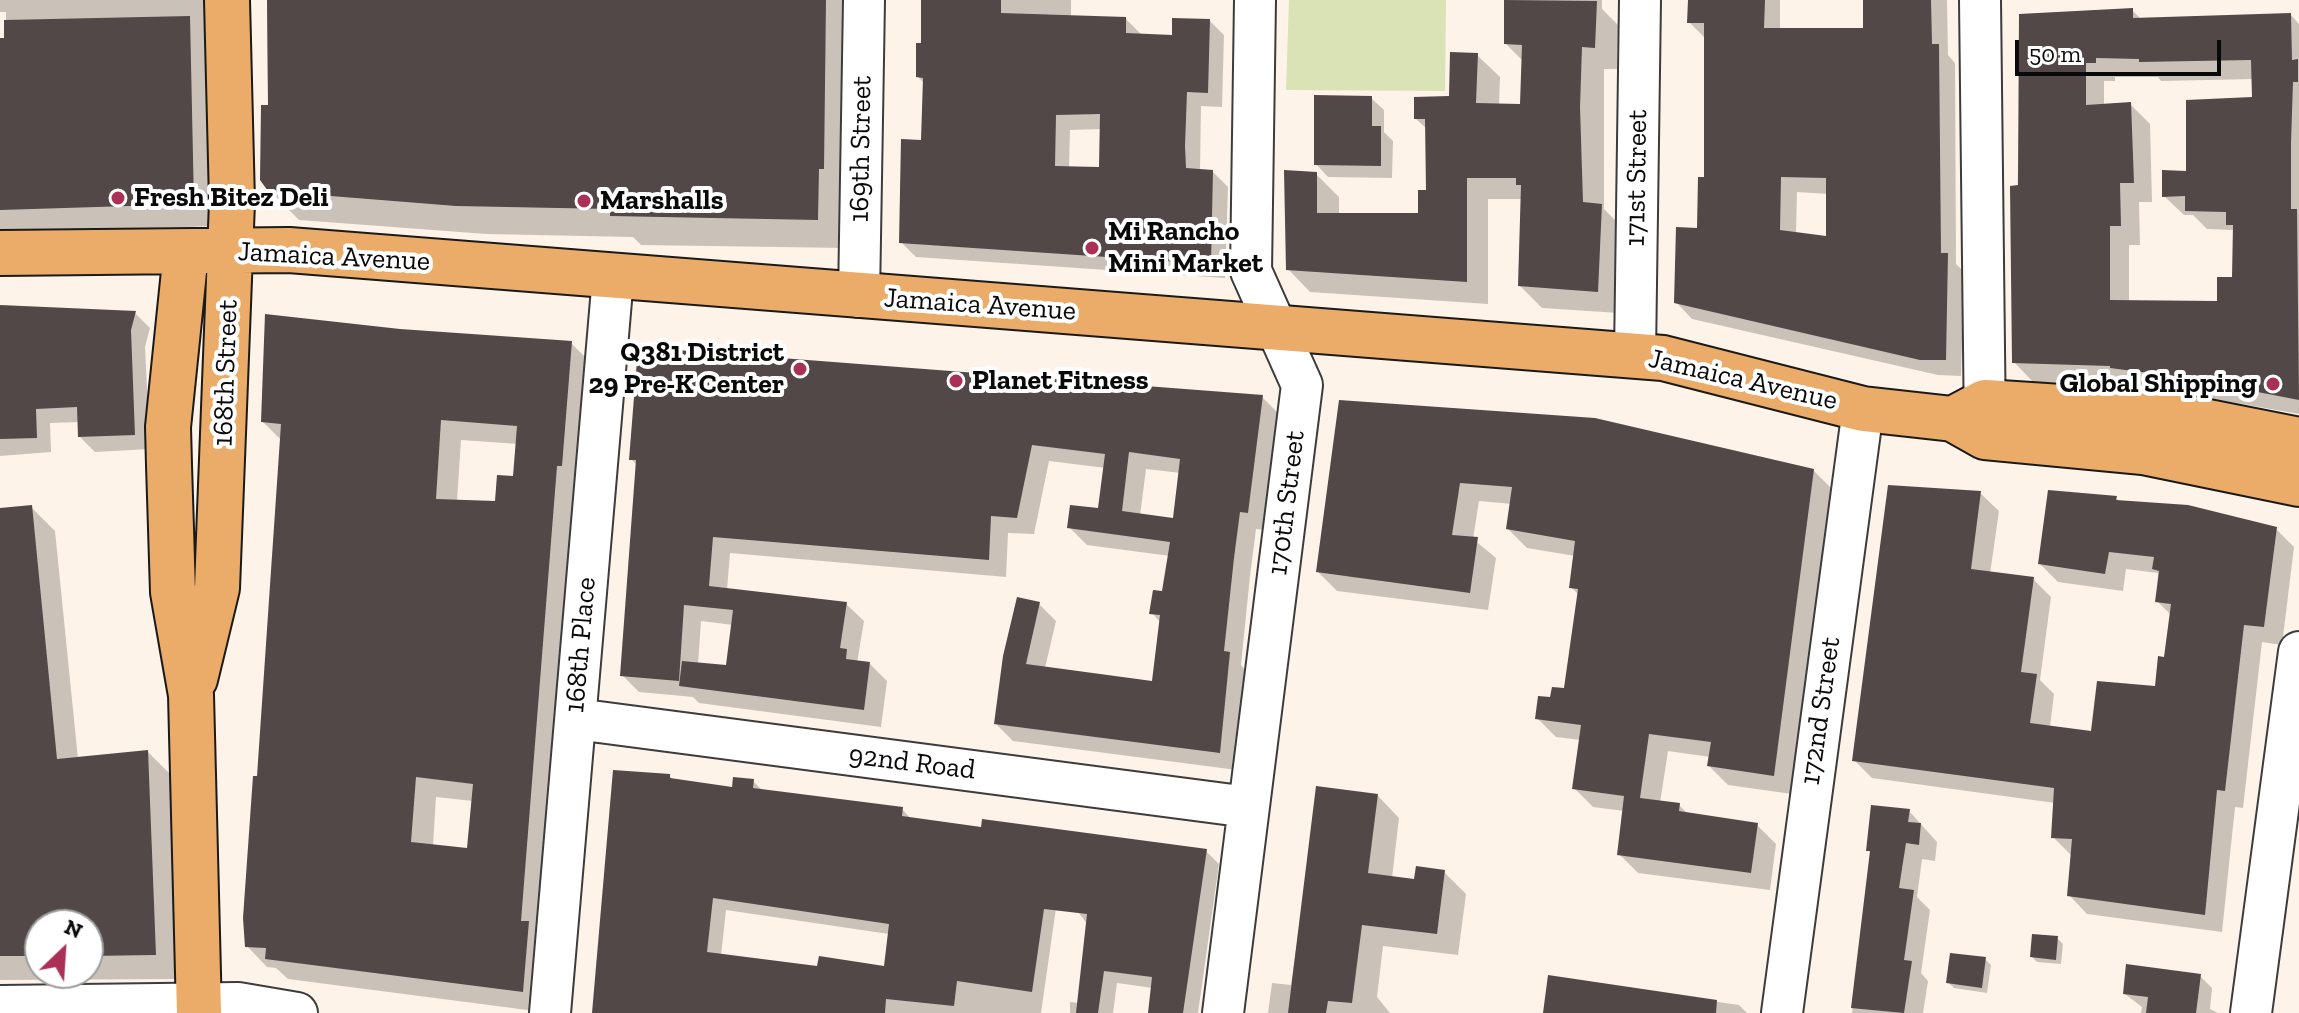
<!DOCTYPE html>
<style>
body{margin:0}
#map{position:relative;width:2299px;height:1013px;overflow:hidden;background:#fdf3e8;font-family:"Zilla Slab",serif}
canvas{display:block}
.north{position:absolute;left:24px;top:909px;width:80px;height:80px;box-sizing:border-box;background:#fff;border:2px solid #9d9d9d;border-radius:50%;rotate:25deg;font-size:22px;font-weight:700;line-height:32px;text-align:center;color:#090909}
.north::after{content:'';display:block;margin:auto;width:28px;height:36px;background:#ab3055;clip-path:polygon(50% 0,100% 100%,50% 72%,0 100%)}
.scale{position:absolute;left:2015px;top:40px;width:206px;height:36px;box-sizing:border-box;border:4px solid #090909;border-top:0;padding-left:10px;font-size:24px;line-height:28px;white-space:nowrap;color:#090909;-webkit-text-stroke:6px #fff;paint-order:stroke}
</style>
<div id="map">
<canvas width="2299" height="1013"></canvas>
<div class="north">N</div>
<div class="scale">50 m</div>
</div>
<script>
const ctx = document.querySelector('canvas').getContext('2d');
ctx.lineJoin = 'round';
function fillPath(path, color) {
  ctx.fillStyle = color;
  ctx.fill(path, 'evenodd');
}
function poly(rows) {
  const path = new Path2D();
  for (const r of rows) {
    path.moveTo(r[0], r[1]);
    for (let i = 2; i < r.length; i += 2) path.lineTo(r[i], r[i + 1]);
  }
  return path;
}
function strokePath(path, color, width, dash) {
  ctx.strokeStyle = color;
  ctx.lineWidth = width;
  ctx.lineCap = dash ? 'butt' : 'round';
  ctx.setLineDash(dash || []);
  ctx.stroke(path);
}
function write(font, color, halo, rows, align = 'center') {
  ctx.font = font + ' "Zilla Slab",serif';
  ctx.lineWidth = 8;
  ctx.setLineDash([]);
  ctx.textBaseline = 'middle';
  ctx.strokeStyle = halo;
  ctx.fillStyle = color;
  for (const [text, x, y, turn = 0] of rows) {
    ctx.save();
    ctx.translate(x, y);
    ctx.rotate((+turn || 0) * Math.PI / 180);
    ctx.textAlign = isNaN(turn) ? turn : align;
    if (halo) ctx.strokeText(text, 0, 0);
    ctx.fillText(text, 0, 0);
    ctx.restore();
  }
}
fillPath(poly([
 [1289,0,1446,0,1445,91,1286,90]
]), '#d9e3b6');
fillPath(poly([
 [0,0,209,0,216,226,0,233,0,40,6,40,6,12,0,12],
 [267,0,855,0,846,248,641,245,633,237,486,234,299,220,269,190],
 [924,0,1071,0,1071,18,1126,19,1141,34,1174,37,1209,20,1224,35,1222,107,1201,106,1200,171,1213,172,1228,187,1225,278,916,257,901,242,923,142,924,83,918,77],
 [1102,129,1101,169,1069,169,1070,130],
 [1513,0,1602,0,1602,9,1618,25,1617,69,1604,69,1604,209,1623,228,1619,313,1542,308,1520,286,1523,199,1488,199,1488,304,1310,292,1288,269,1316,174,1339,197,1339,215,1420,215,1428,192,1428,130,1416,119,1450,98,1477,55,1500,77,1499,105,1522,106,1523,61,1506,44],
 [1690,0,1780,0,1780,30,1865,30,1865,0,1947,0,1948,55,1955,63,1956,264,1964,272,1961,376,1938,375,1692,319,1676,302,1699,230,1706,179,1706,39,1689,22],
 [1797,192,1828,194,1828,238,1796,234],
 [2132,10,2142,20,2291,15,2299,24,2299,414,2129,384,2033,382,2014,362,2021,16],
 [2115,77,2158,77,2161,81,2254,79,2255,99,2164,196,2184,215,2193,215,2207,229,2233,230,2234,279,2219,303,2129,302,2129,245,2140,245,2139,202,2152,202,2150,124,2130,104,2104,106,2104,81,2115,81],
 [1371,98,1384,110,1384,132,1393,141,1392,178,1328,177,1316,164],
 [0,307,135,313,150,328,145,347,150,449,95,452,80,437,80,422,50,423,51,452,0,456],
 [399,331,571,343,592,364,543,1012,288,979,276,968,267,967,247,946,282,441,263,422],
 [461,440,518,444,515,478,497,503,457,501],
 [436,797,473,801,468,850,433,846],
 [1262,397,1279,414,1265,530,1256,529,1250,576,1241,665,1246,671,1237,770,1013,741,996,724,1039,604,1056,621,1045,668,1153,683,1161,623,1152,613,1164,593,1170,556,1087,545,1070,528,1100,510,1106,468,1049,461,1034,534,1008,533,1006,577,730,553,727,590,846,604,864,621,857,663,870,664,887,681,881,727,699,703,693,697,639,692,622,675,638,466,631,459],
 [1146,469,1181,473,1174,520,1140,516],
 [701,621,733,625,728,668,698,665],
 [1341,402,1813,470,1832,489,1792,794,1728,785,1709,766,1710,757,1668,751,1660,803,1679,805,1688,814,1757,825,1776,844,1770,890,1638,873,1619,854,1624,811,1593,807,1574,788,1581,740,1556,737,1537,718,1552,699,1566,690,1579,595,1571,587,1575,556,1527,548,1508,529,1512,504,1479,501,1473,539,1496,558,1488,610,1337,591,1318,572],
 [1980,493,1999,511,1990,574,2033,579,2051,597,2040,680,2054,694,2050,727,2093,733,2156,688,2166,659,2172,616,2157,601,2158,573,2126,569,2123,591,2058,582,2040,564,2116,498,2120,502,2276,529,2294,547,2282,645,2262,642,2243,808,2235,807,2222,932,2087,914,2069,895,2071,855,2053,837,2055,803,1872,778,1854,760],
 [31,507,55,531,78,759,148,752,172,776,179,979,0,980,0,510],
 [40,925,88,925,88,973,40,973],
 [669,776,675,781,734,789,753,781,764,792,902,809,912,820,1206,851,1219,864,1198,1013,1150,1013,1153,988,1117,983,1113,1013,1070,1013,1070,1002,1079,1003,1088,925,1059,887,1041,1013,595,1013],
 [726,910,889,934,885,968,819,968,721,956],
 [1318,789,1378,796,1399,818,1392,878,1416,881,1444,872,1466,894,1458,955,1383,946,1377,997,1390,1013,1268,1013,1272,983,1291,985],
 [1909,811,1937,842,1935,861,1922,859,1917,897,1930,910,1921,973,1928,981,1923,1013,1852,1013,1872,854,1868,850],
 [2057,938,2063,944,2061,964,2037,962,2032,957],
 [1985,959,1991,965,1987,993,1954,988,1948,982],
 [2200,976,2212,988,2210,1009,2218,1013,2141,1013,2142,1007,2125,994],
 [1550,978,1739,1005,1747,1013,1545,1013]
]), '#0003');
fillPath(poly([
 [267,0,826,0,824,169,819,169,818,220,610,216,610,209,456,206,268,191,260,180,261,105,268,105],
 [921,0,1001,0,1001,13,1126,17,1126,33,1172,35,1172,18,1210,19,1208,93,1187,92,1185,146,1186,168,1213,170,1211,264,899,243,901,139,921,140,923,78,916,77,916,43,921,43],
 [1100,114,1099,167,1055,166,1056,115],
 [1504,0,1597,1,1595,48,1582,47,1580,107,1583,202,1602,204,1598,292,1518,286,1521,185,1516,185,1516,178,1467,178,1467,282,1286,270,1284,170,1317,172,1317,213,1418,213,1418,190,1426,190,1425,119,1414,119,1414,97,1449,96,1450,52,1478,53,1476,103,1520,104,1522,45,1504,44],
 [1688,0,1765,0,1764,28,1863,28,1863,0,1931,0,1932,44,1939,44,1941,253,1948,253,1946,360,1920,360,1674,303,1676,227,1697,228,1698,177,1704,177,1704,23,1687,23],
 [1781,177,1826,178,1826,236,1780,230],
 [2133,8,2133,18,2291,13,2292,60,2298,59,2298,82,2293,82,2291,143,2291,209,2297,209,2299,400,2180,377,2110,368,2110,366,2012,363,2010,186,2018,185,2019,14],
 [2096,58,2139,59,2139,62,2251,60,2252,97,2186,100,2186,171,2162,170,2162,197,2185,196,2185,211,2226,212,2226,225,2233,225,2232,277,2217,277,2217,301,2110,300,2110,226,2121,226,2120,183,2134,183,2131,102,2086,105,2086,63,2096,63],
 [190,16,194,204,0,210,0,38,4,38,4,20],
 [1314,95,1372,96,1372,126,1381,126,1381,166,1314,165],
 [0,305,136,311,131,330,135,435,78,437,77,407,36,409,37,438,0,439],
 [265,314,400,329,572,341,562,466,557,466,521,921,529,921,523,992,265,959,266,948,245,947,243,918,253,776,257,776,281,424,261,422],
 [441,420,517,426,513,476,497,475,495,501,436,499],
 [416,777,473,784,467,848,411,842],
 [638,347,1263,395,1248,513,1240,512,1234,558,1224,651,1230,652,1220,753,994,724,1003,656,1017,597,1040,602,1026,664,1152,681,1160,615,1149,614,1153,590,1162,591,1170,542,1067,528,1070,505,1098,508,1105,454,1032,445,1017,518,991,516,989,560,713,537,709,586,847,602,840,648,847,649,846,659,870,662,864,710,679,686,682,661,726,665,733,610,684,605,679,681,620,676,636,460,629,460],
 [1129,452,1180,459,1173,518,1122,511],
 [1339,400,1595,418,1814,469,1774,776,1707,766,1711,742,1649,734,1640,798,1680,803,1679,811,1758,823,1751,873,1617,855,1624,796,1572,789,1581,725,1535,719,1538,696,1550,697,1552,687,1564,688,1578,589,1569,588,1575,541,1506,529,1512,487,1460,483,1452,535,1478,537,1470,593,1316,572],
 [1888,485,1981,491,1971,569,2034,577,2021,672,2037,674,2030,723,2091,731,2097,681,2155,686,2158,656,2164,657,2171,604,2155,602,2159,571,2152,569,2154,557,2109,552,2105,574,2038,564,2048,490,2117,496,2116,500,2188,505,2277,527,2264,627,2244,625,2225,791,2217,790,2205,915,2067,896,2072,839,2051,838,2054,788,1852,761],
 [32,505,57,759,148,750,156,955,88,956,88,925,40,925,40,956,0,956,0,508],
 [613,770,670,774,670,778,732,787,733,777,754,779,753,788,903,807,902,816,981,827,982,819,1207,849,1183,1013,1148,1013,1152,977,1104,971,1098,1013,1076,1013,1087,914,1044,909,1032,992,957,981,954,1006,886,999,885,1013,592,1013],
 [713,898,889,924,884,966,819,956,817,966,707,952],
 [1316,786,1378,794,1368,873,1414,879,1416,866,1445,870,1437,934,1362,925,1352,1003,1328,1001,1326,1013,1288,1013],
 [1871,805,1910,809,1908,822,1921,823,1919,845,1906,843,1899,888,1914,890,1904,960,1912,961,1904,1013,1851,1008,1870,851,1866,851],
 [2032,934,2058,936,2056,960,2030,957],
 [1950,953,1986,957,1982,988,1946,983],
 [2126,964,2201,974,2196,1013,2146,1013,2148,997,2123,994],
 [1548,975,1717,1000,1716,1013,1543,1013]
]), '#514847');
const minor = poly([
 [1980,0,1985,433],
 [859,297,864,0],
 [1635,355,1640,0],
 [576,719,1248,807],
 [0,1006,238,1003,297,1013],
 [550,1013,613,277],
 [1223,1013,1302,385,1251,271,1255,0],
 [1782,1013,1863,409],
 [2251,1013,2299,652]
]);
const major = poly([
 [186,252,168,427,169,465,173,592,191,695,199,1013],
 [0,253,289,250,1663,358,1863,409,1953,419,1985,437,2143,452,2299,484],
 [1953,419,1985,402,2168,414,2299,440],
 [195,679,217,588,232,202,227,0]
]);
strokePath(minor, '#3c3c3c', 44);
strokePath(major, '#1a1a1a', 48);
strokePath(minor, '#fff', 40);
strokePath(major, '#ebab69', 44);
for (const [x, y, r, color] of [
 [118,198,8,"#ab3055"],
 [584,201,8,"#ab3055"],
 [1092,248,8,"#ab3055"],
 [800,369,8,"#ab3055"],
 [956,381,8,"#ab3055"],
 [2273,384,8,"#ab3055"]
]) {
  const dot = new Path2D();
  dot.arc(x, y, r, 0, 2 * Math.PI);
  ctx.fillStyle = color;
  ctx.fill(dot);
  strokePath(dot, '#fff', 3);
}
write('28px', '#090909', '#fff', [
 ["169th Street",861,149,-89],
 ["171st Street",1637,178,-89],
 ["Jamaica Avenue",334,257,3],
 ["Jamaica Avenue",980,305,4],
 ["168th Street",226,373,-88],
 ["Jamaica Avenue",1743,380,13],
 ["170th Street",1287,503,-83],
 ["168th Place",581,645,-85],
 ["172nd Street",1821,711,-82],
 ["92nd Road",912,763,7]
]);
write('bold 28px', '#090909', '#fff', [
 ["Fresh Bitez Deli",134,198],
 ["Marshalls",600,201],
 ["Mi Rancho",1108,232],
 ["Mini Market",1108,264],
 ["Q381 District",784,353,"right"],
 ["29 Pre-K Center",784,385,"right"],
 ["Planet Fitness",972,381],
 ["Global Shipping",2257,384,"right"]
], 'left');
</script>
